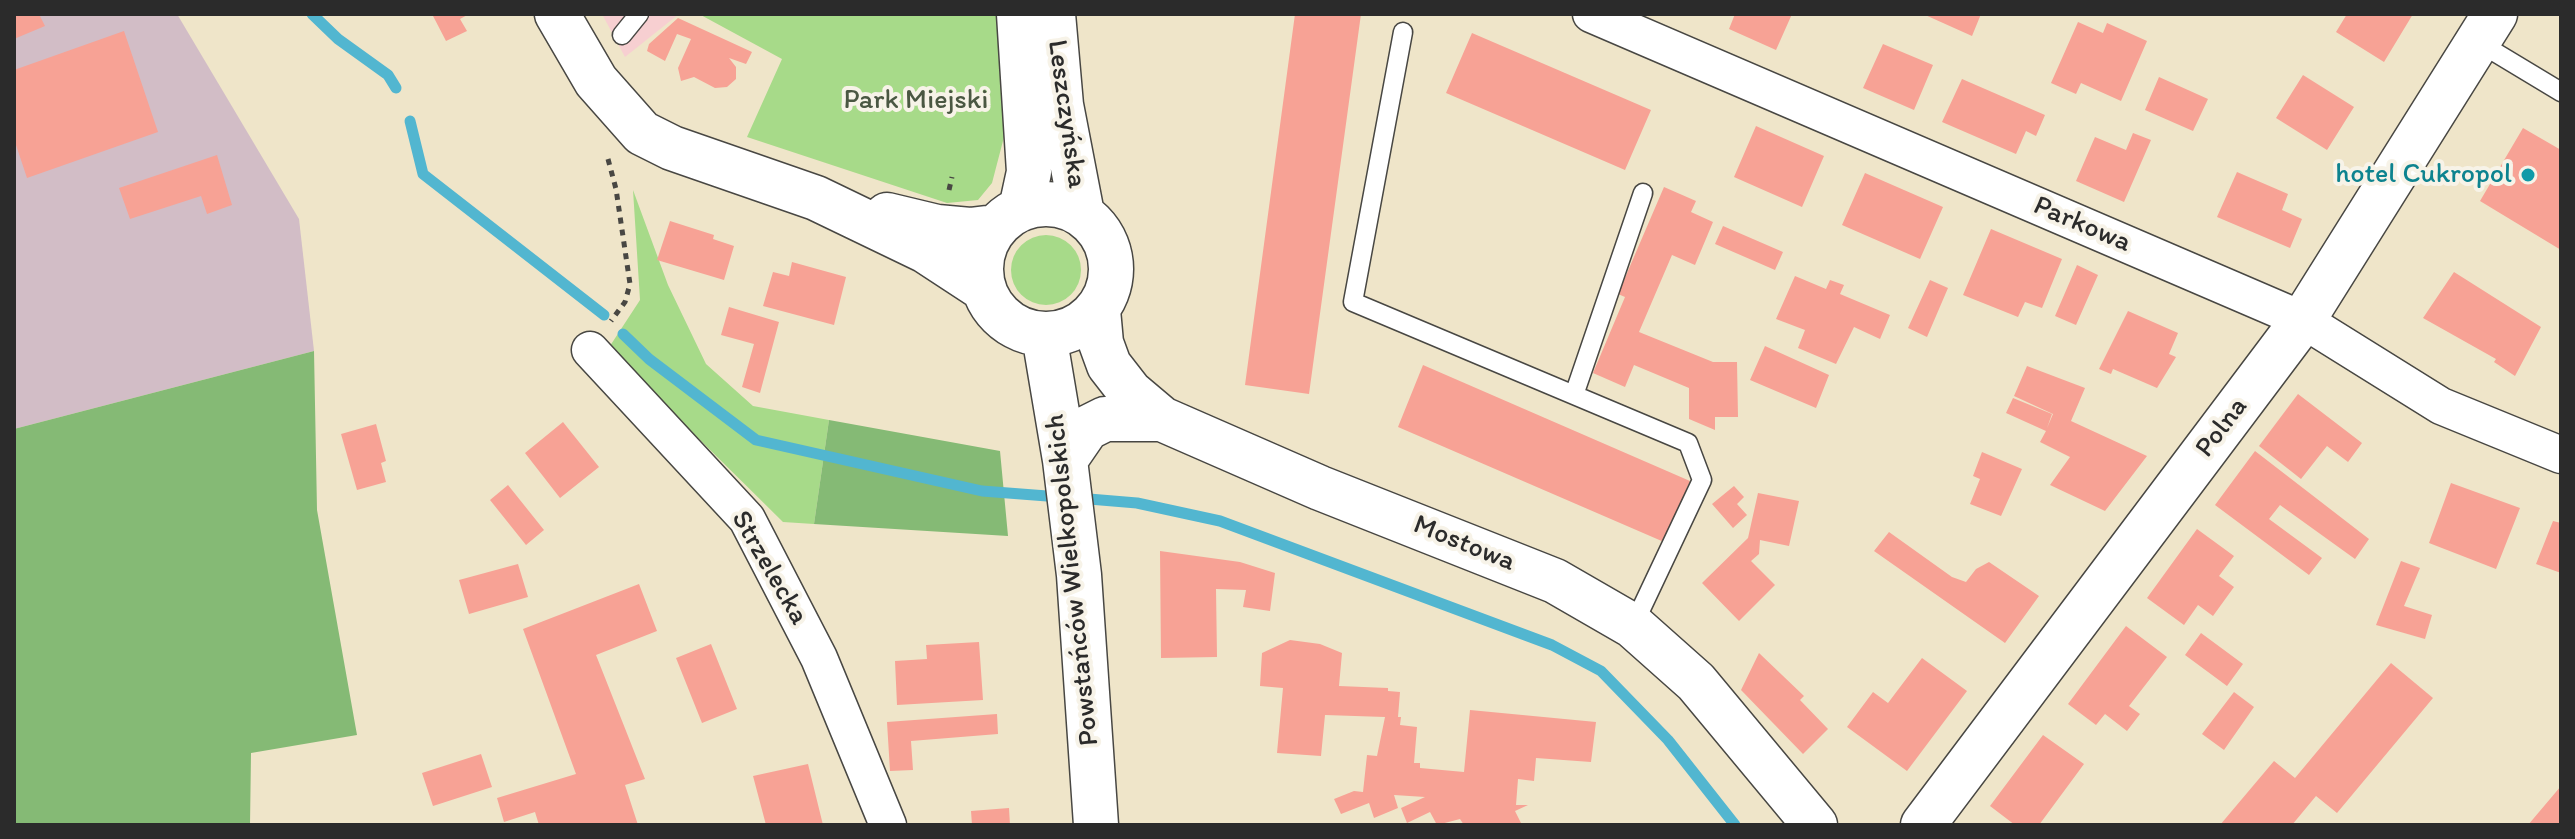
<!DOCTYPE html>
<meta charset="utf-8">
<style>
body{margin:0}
#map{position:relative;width:2575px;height:839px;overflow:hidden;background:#efe5c9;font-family:Itim,sans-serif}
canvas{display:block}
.frame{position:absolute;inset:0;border:16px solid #2b2b2b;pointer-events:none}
</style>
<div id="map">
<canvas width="2575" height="839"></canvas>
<div class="frame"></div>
</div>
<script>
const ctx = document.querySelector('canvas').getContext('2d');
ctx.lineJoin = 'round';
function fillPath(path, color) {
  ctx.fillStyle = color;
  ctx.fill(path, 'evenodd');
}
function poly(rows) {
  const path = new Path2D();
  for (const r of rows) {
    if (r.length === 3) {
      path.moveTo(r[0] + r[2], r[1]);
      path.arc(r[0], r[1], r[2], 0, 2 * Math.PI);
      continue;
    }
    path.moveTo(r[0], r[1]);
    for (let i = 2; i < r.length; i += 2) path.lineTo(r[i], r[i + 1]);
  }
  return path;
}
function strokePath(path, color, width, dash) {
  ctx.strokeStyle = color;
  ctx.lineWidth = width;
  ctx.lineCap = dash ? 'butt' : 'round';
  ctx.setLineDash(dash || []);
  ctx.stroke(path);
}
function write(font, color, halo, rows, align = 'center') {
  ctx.font = font + ' Itim,sans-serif';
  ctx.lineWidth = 8;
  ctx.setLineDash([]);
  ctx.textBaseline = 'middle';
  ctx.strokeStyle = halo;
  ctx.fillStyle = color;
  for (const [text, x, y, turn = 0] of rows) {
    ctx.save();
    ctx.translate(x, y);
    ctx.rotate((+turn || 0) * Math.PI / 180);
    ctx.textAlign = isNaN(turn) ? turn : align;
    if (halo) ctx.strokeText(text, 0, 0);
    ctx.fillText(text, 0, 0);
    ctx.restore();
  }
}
fillPath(poly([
 [602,14,679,14,625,57]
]), '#f7cfd1');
fillPath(poly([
 [14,14,177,14,299,219,314,351,14,429]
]), '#d2bdc6');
fillPath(poly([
 [699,14,999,14,1004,137,992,183,978,200,947,203,747,137,782,59],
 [633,190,668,285,706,364,753,406,829,420,814,524,783,522,608,349,640,300],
 [1046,270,35]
]), '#a7da89');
fillPath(poly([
 [314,351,317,510,357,735,251,753,250,825,14,825,14,429],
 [829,420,1000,451,1008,536,814,524]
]), '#85ba75');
strokePath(poly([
 [312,14,338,39,388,75,396,88],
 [410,121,423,174,604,315],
 [623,334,649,359,756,440,982,491,1060,497],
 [1077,498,1137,503,1220,521,1552,645,1601,671,1668,740,1735,825]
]), '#52b6d0', 11);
fillPath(poly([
 [14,14,39,14,45,26,14,39],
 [432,14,469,14,460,19,467,31,446,41],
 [1295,14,1361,14,1309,394,1245,385],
 [1735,14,1792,14,1776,50,1729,29],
 [1923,14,1981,14,1972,36],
 [2347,14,2413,14,2384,62,2336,32],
 [678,18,752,52,746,64,729,58,736,67,736,79,727,87,715,88,694,77,681,81,678,68,691,39,677,34,665,61,647,51,649,44],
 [2078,22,2103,33,2107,23,2147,41,2121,101,2081,83,2076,94,2051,83],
 [124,31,158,132,27,178,14,139,14,70],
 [1472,33,1651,110,1625,170,1446,93],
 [1883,44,1933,65,1914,110,1863,88],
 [2303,75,2354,107,2327,150,2276,118],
 [2159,77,2208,99,2193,131,2145,110],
 [1962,79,2045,115,2036,136,2026,131,2016,154,1942,122],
 [1756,126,1824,156,1802,207,1734,177],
 [2523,128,2561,150,2561,250,2480,201],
 [2133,133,2151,140,2124,202,2076,181,2095,137,2126,150],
 [217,155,232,205,207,214,201,196,130,219,119,188],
 [2237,172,2288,194,2282,210,2302,219,2290,248,2217,217],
 [1865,173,1943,207,1920,259,1842,225],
 [1664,187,1696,201,1691,212,1713,222,1695,265,1672,255,1639,332,1713,362,1737,362,1738,417,1715,417,1715,430,1689,419,1689,388,1634,365,1625,387,1593,373,1625,297,1618,294],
 [670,221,714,235,713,239,734,246,724,280,657,260],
 [1723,226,1783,252,1775,270,1715,244],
 [1991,229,2062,259,2042,308,2025,302,2018,317,1963,295],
 [792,262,846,277,834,325,763,306,773,272,789,276],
 [2077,265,2098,275,2076,325,2055,316],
 [2454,272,2541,327,2515,376,2494,362,2496,359,2423,318],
 [1795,276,1826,289,1830,280,1844,285,1840,294,1890,315,1880,339,1854,327,1836,364,1798,348,1805,330,1776,319],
 [1930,280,1948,288,1927,337,1908,328],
 [729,307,779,322,760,393,742,387,754,344,721,335],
 [2128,311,2178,333,2169,354,2176,357,2157,388,2113,369,2111,374,2099,369],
 [1765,346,1829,375,1816,408,1750,380],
 [1423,365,1690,481,1664,542,1398,427],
 [2027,366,2085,388,2071,421,2147,456,2105,511,2050,485,2070,457,2040,442,2046,431,2006,413,2013,398,2052,414,2047,428,2053,414,2014,396],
 [2298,394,2362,443,2348,462,2327,446,2301,479,2259,446],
 [563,422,599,467,560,498,525,453],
 [376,424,386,461,381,463,386,482,357,490,341,434],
 [2255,451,2369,539,2355,559,2280,505,2269,519,2322,558,2309,575,2215,505],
 [1982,452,2022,469,2001,516,1970,504,1980,479,1973,476],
 [2451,483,2520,508,2496,569,2429,543],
 [508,485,544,530,526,545,490,500],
 [1734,486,1744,497,1737,504,1747,515,1733,528,1712,504],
 [1758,493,1799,501,1789,546,1760,540,1759,554,1751,561,1775,585,1739,621,1702,583,1748,538],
 [2553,521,2561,523,2561,573,2536,564],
 [2197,529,2234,556,2219,576,2234,587,2213,616,2198,605,2184,625,2147,598],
 [1889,532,1952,577,1966,582,1976,569,1989,562,2039,596,2005,643,1874,551],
 [1160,551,1240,562,1275,573,1270,611,1243,607,1246,590,1216,589,1217,657,1161,658],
 [2401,561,2420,568,2404,606,2432,615,2425,639,2376,625],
 [518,564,528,597,469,614,459,580],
 [639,584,657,631,596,655,645,779,625,785,638,825,539,825,535,812,504,822,497,798,576,774,523,629],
 [2126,626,2167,657,2129,706,2140,714,2127,731,2105,714,2096,725,2068,704],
 [2201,633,2243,664,2227,686,2185,655],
 [1290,640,1320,644,1342,653,1339,686,1388,688,1388,691,1400,692,1398,717,1401,717,1400,725,1417,727,1414,763,1420,763,1420,768,1464,772,1470,710,1596,722,1591,762,1536,758,1534,781,1518,779,1516,805,1528,805,1515,811,1522,825,1464,825,1460,819,1437,825,1430,812,1407,823,1401,808,1425,797,1394,795,1398,808,1374,818,1369,803,1341,814,1334,799,1354,791,1363,792,1367,755,1377,756,1385,717,1325,715,1321,756,1277,753,1283,688,1260,686,1262,653],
 [979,642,983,700,897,705,895,661,927,659,926,645],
 [711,644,737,709,702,723,676,658],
 [1759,653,1804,696,1800,700,1828,729,1803,754,1741,690],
 [1922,658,1967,691,1907,771,1847,727,1873,692,1888,703],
 [2391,663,2433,698,2337,813,2316,796,2292,825,2220,825,2274,761,2295,778],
 [2234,692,2254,707,2224,750,2202,734],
 [997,714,998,734,911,741,913,770,890,771,887,722],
 [2043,735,2084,764,2039,825,2015,825,1990,806],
 [481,754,492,787,433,806,422,773],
 [808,764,823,825,766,825,753,776],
 [2561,786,2561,825,2528,825],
 [1009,808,1010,825,972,825,971,811]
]), '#f7a295');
const service = poly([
 [1403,32,1353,302,1688,443,1702,480,1633,626],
 [622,35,639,14],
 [2478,42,2561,92],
 [1574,395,1643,193]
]);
const minor = poly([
 [1591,14,2303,320,2441,406,2561,455],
 [590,350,747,519,819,658,888,825]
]);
const tertiary = poly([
 [557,14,596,81,642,133,672,148,816,198,926,251,984,289],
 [1019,14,1029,172,1021,209],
 [1053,14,1061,105,1082,214],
 [1046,269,65],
 [887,215,937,227,970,230,995,227],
 [1098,310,1101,343,1109,365,1130,392,1162,419,1320,488,1555,581,1633,626,1696,682,1815,825],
 [1044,335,1065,460,1079,575,1096,825],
 [1065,460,1087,428,1105,419,1162,419],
 [1923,825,2303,320,2495,14]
]);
strokePath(service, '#484743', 21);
strokePath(minor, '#484743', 39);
strokePath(tertiary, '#484743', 47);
strokePath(poly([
 [608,159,616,189,630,284,625,302,611,321],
 [949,190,952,177]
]), '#484743', 5, [6, 6]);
strokePath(service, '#fff', 18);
strokePath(minor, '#fff', 36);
strokePath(tertiary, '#fff', 44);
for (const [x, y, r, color] of [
 [2528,175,8,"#0f9aa8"]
]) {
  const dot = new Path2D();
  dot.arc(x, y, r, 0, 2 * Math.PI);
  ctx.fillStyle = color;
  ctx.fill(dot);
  strokePath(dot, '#f7f3e8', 3);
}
write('28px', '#4a5742', '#f7f3e8', [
 ["Park Miejski",916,101]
]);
write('28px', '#2b2b2b', '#f7f3e8', [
 ["Leszczyńska",1066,114,82],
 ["Parkowa",2082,225,23],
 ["Polna",2222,428,-53],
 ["Mostowa",1464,544,22],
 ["Strzelecka",769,568,60],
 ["Powstańców Wielkopolskich",1073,580,-96]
]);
write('28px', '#0d838f', '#f7f3e8', [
 ["hotel Cukropol",2512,175]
], 'right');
</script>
